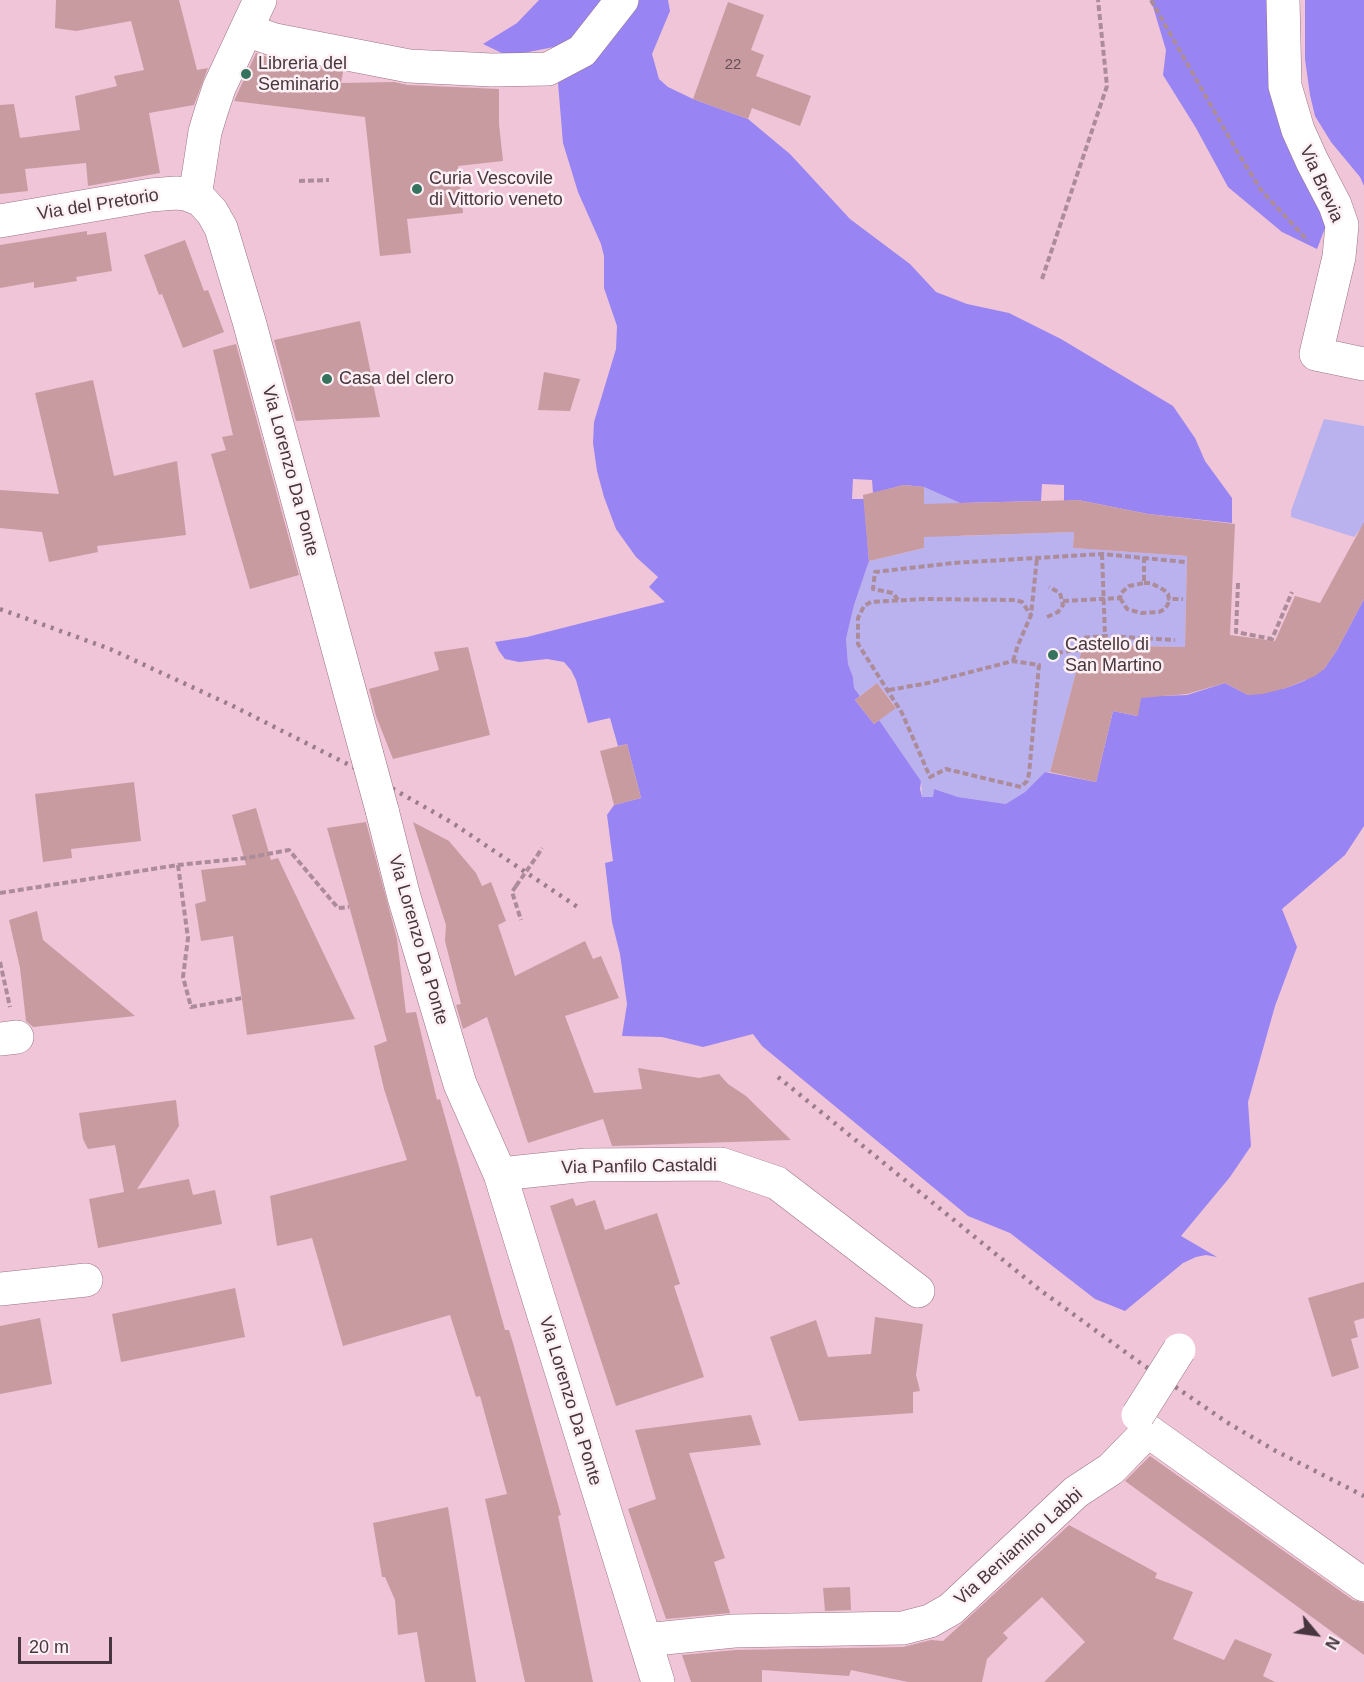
<!DOCTYPE html>
<style>
body{margin:0}
#map{position:relative;width:1364px;height:1682px;overflow:hidden;background:#f0c5d8;font-family:Arial,sans-serif}
canvas{display:block}
.north{position:absolute;left:1286px;top:1604px;width:60px;height:60px;-webkit-text-stroke:4px #fdf0f5;paint-order:stroke;rotate:119deg;font-size:16px;font-weight:700;line-height:24px;text-align:center;color:#47363d}
.north::after{content:'';display:block;margin:auto;width:21px;height:27px;background:#47363d;clip-path:polygon(50% 0,100% 100%,50% 72%,0 100%)}
.scale{position:absolute;left:18px;top:1637px;width:94px;height:27px;box-sizing:border-box;border:3px solid #47363d;border-top:0;padding-left:8px;font-size:18px;line-height:21px;white-space:nowrap;color:#47363d;-webkit-text-stroke:4px #fdf0f5;paint-order:stroke}
</style>
<div id="map">
<canvas width="1364" height="1682"></canvas>
<div class="north">N</div>
<div class="scale">20 m</div>
</div>
<script>
const ctx = document.querySelector('canvas').getContext('2d');
ctx.lineJoin = 'round';
function fillPath(path, color) {
  ctx.fillStyle = color;
  ctx.fill(path, 'evenodd');
}
function poly(rows) {
  const path = new Path2D();
  for (const r of rows) {
    path.moveTo(r[0], r[1]);
    for (let i = 2; i < r.length; i += 2) path.lineTo(r[i], r[i + 1]);
  }
  return path;
}
function strokePath(path, color, width, dash) {
  ctx.strokeStyle = color;
  ctx.lineWidth = width;
  ctx.lineCap = dash ? 'butt' : 'round';
  ctx.setLineDash(dash || []);
  ctx.stroke(path);
}
function write(font, color, halo, rows, align = 'center') {
  ctx.font = font + ' Arial,sans-serif';
  ctx.lineWidth = 5;
  ctx.setLineDash([]);
  ctx.textBaseline = 'middle';
  ctx.strokeStyle = halo;
  ctx.fillStyle = color;
  for (const [text, x, y, turn = 0] of rows) {
    ctx.save();
    ctx.translate(x, y);
    ctx.rotate((+turn || 0) * Math.PI / 180);
    ctx.textAlign = isNaN(turn) ? turn : align;
    if (halo) ctx.strokeText(text, 0, 0);
    ctx.fillText(text, 0, 0);
    ctx.restore();
  }
}
fillPath(poly([
 [1324,419,1364,426,1364,528,1361,528,1354,537,1291,517,1291,511],
 [924,487,960,503,960,536,1074,532,1073,548,1187,556,1185,647,1083,645,1050,772,1045,772,1025,792,1007,804,958,797,934,789,933,797,922,797,921,781,879,720,896,707,877,683,860,696,854,688,853,677,848,664,846,639,854,605,869,561,924,548]
]), '#b9b2ef');
fillPath(poly([
 [539,0,611,0,591,27,559,46,508,56,483,44,517,23],
 [631,0,668,0,670,11,652,54,659,79,668,87,693,99,748,119,790,154,850,219,910,264,936,292,967,304,1009,313,1061,339,1173,406,1195,438,1205,461,1232,498,1232,523,1148,514,1078,500,1064,501,1064,485,1042,484,1041,501,960,503,924,487,904,485,873,493,872,480,853,479,852,499,864,499,869,561,854,605,846,639,848,664,853,677,854,688,860,696,855,700,874,724,879,720,921,781,920,789,922,797,933,797,934,789,958,797,1006,804,1025,792,1045,772,1096,782,1113,711,1137,716,1142,692,1161,696,1187,695,1225,683,1248,695,1286,688,1304,681,1324,669,1337,650,1364,599,1364,826,1345,855,1282,909,1297,947,1275,1006,1248,1102,1251,1146,1230,1177,1181,1236,1217,1257,1206,1255,1196,1257,1183,1263,1125,1311,1095,1299,1010,1233,968,1216,762,1046,753,1034,703,1047,662,1037,622,1036,627,1004,620,954,612,922,605,863,613,861,607,815,614,805,641,798,627,744,618,746,610,718,588,723,576,680,571,670,564,662,547,659,519,662,505,659,499,651,495,642,527,637,665,602,649,587,658,577,636,557,616,529,604,497,597,471,593,443,594,422,616,349,617,326,604,288,604,256,601,244,578,192,563,143,558,83,561,75],
 [1151,0,1270,0,1330,215,1317,249,1282,232,1228,187,1196,128,1163,75,1166,50],
 [1305,0,1364,0,1364,186,1360,177,1331,142,1315,116,1310,95,1305,59]
]), '#9884f2');
fillPath(poly([
 [56,0,179,0,197,70,208,68,194,105,149,113,160,173,88,186,86,163,25,169,28,191,0,194,0,105,14,104,20,138,80,130,75,96,117,86,114,76,144,70,131,21,76,31,55,28],
 [728,2,764,15,751,50,764,55,756,76,811,96,800,126,752,108,748,119,693,99],
 [256,53,271,58,343,72,341,83,394,82,408,85,499,89,499,124,503,161,458,166,463,213,407,219,411,253,380,256,365,117,234,101],
 [87,231,87,235,106,232,112,271,76,277,77,281,34,288,34,282,0,288,0,245],
 [185,240,204,291,208,290,224,332,183,348,162,294,159,295,144,255],
 [360,321,380,417,296,421,274,340],
 [236,344,299,575,250,589,211,454,226,450,222,437,233,435,213,350],
 [544,372,580,379,570,411,538,410],
 [93,380,114,476,177,461,186,535,97,546,98,552,49,562,42,532,0,528,0,490,59,494,35,393],
 [904,485,924,487,924,504,1078,500,1148,514,1235,524,1230,635,1275,641,1295,596,1320,603,1364,522,1364,599,1337,650,1324,669,1315,676,1286,688,1263,694,1248,695,1225,683,1187,694,1141,698,1138,716,1113,711,1096,782,1050,772,1083,645,1185,647,1187,556,1073,548,1074,532,924,537,924,548,869,561,863,495],
 [468,647,490,735,393,759,376,716,369,689,439,670,434,652],
 [877,683,896,708,874,724,855,700],
 [627,744,641,798,614,805,600,751],
 [134,782,141,841,71,849,72,858,43,862,35,794],
 [256,808,271,860,278,858,355,1019,247,1035,233,936,201,941,195,904,206,901,201,870,246,865,232,815],
 [366,822,397,939,406,1013,416,1012,437,1100,440,1099,505,1330,509,1330,513,1343,561,1515,558,1516,593,1682,525,1682,485,1499,507,1494,480,1396,476,1397,450,1315,343,1346,312,1238,277,1246,270,1196,407,1160,384,1089,374,1046,387,1041,327,828],
 [413,822,449,841,476,873,482,886,491,882,506,921,498,925,515,976,585,941,593,959,601,956,619,998,565,1016,594,1093,642,1089,638,1068,699,1078,719,1074,728,1084,746,1096,791,1140,612,1146,603,1119,528,1143,487,1017,463,1029,456,1005,461,1004,445,941,446,925],
 [37,911,43,940,135,1016,33,1027,26,1021,20,968,9,920],
 [176,1100,179,1126,137,1189,189,1179,193,1195,215,1190,222,1224,98,1248,89,1199,124,1192,115,1145,88,1149,83,1139,79,1113],
 [573,1198,576,1206,595,1200,605,1230,657,1213,680,1284,674,1286,704,1377,616,1406,550,1206],
 [1364,1282,1364,1318,1354,1321,1358,1337,1351,1339,1359,1368,1332,1377,1308,1298],
 [235,1288,245,1337,121,1362,112,1314],
 [875,1317,923,1324,916,1375,920,1391,913,1392,913,1413,799,1421,770,1337,816,1320,828,1357,871,1354],
 [40,1318,52,1384,0,1394,0,1326],
 [751,1415,761,1445,689,1453,725,1558,714,1562,730,1613,666,1619,628,1509,656,1499,635,1430],
 [1150,1456,1353,1600,1364,1603,1364,1655,1125,1481],
 [448,1507,476,1682,425,1682,417,1632,398,1635,395,1600,385,1577,382,1577,373,1523],
 [1069,1525,1157,1573,1155,1578,1193,1592,1173,1639,1224,1660,1235,1639,1272,1654,1263,1676,1275,1682,1044,1682,1085,1642,1042,1597,1003,1633,1008,1638,987,1659,982,1682,908,1682,851,1670,849,1676,762,1670,762,1682,691,1682,682,1655,735,1650,903,1647,931,1640,943,1641],
 [850,1587,851,1610,825,1611,823,1588]
]), '#c89ba1');
const minor = poly([
 [1283,0,1285,86,1298,130,1312,161,1335,205,1342,225,1339,257,1316,354,1364,364],
 [246,30,275,40,409,66,492,70,548,69,582,51,622,0],
 [195,197,205,132,211,112,219,88,260,0],
 [0,221,151,195,176,193,186,194,201,200,212,212,221,228,249,321,367,755],
 [382,810,404,897,460,1084,500,1174,658,1682],
 [0,1039,17,1037],
 [500,1174,586,1165,721,1164,777,1183,918,1291],
 [0,1289,86,1280],
 [645,1640,734,1631,903,1628,930,1621,951,1609,1076,1492,1111,1469,1148,1431,1364,1585]
]);
strokePath(minor, '#9a7485', 34);
strokePath(poly([
 [1151,0,1238,153,1261,190,1308,241],
 [299,181,329,180],
 [1042,279,1107,86,1098,0],
 [1102,554,1105,636],
 [1144,583,1151,583,1164,590,1168,594,1169,599,1183,599],
 [1238,583,1236,632,1272,639,1292,592],
 [1120,598,1127,609,1141,613,1159,612,1165,609,1168,604,1169,599],
 [898,600,893,593,873,589,875,572,953,563,1102,554,1185,562],
 [1063,601,1120,598,1121,593,1129,586,1144,583,1144,557],
 [1047,617,1058,612,1063,605,1060,593,1049,587],
 [1048,654,1078,650,1082,638,1105,636,1175,640],
 [1013,661,1018,645,1031,615,1037,558],
 [889,690,928,683,1013,661,1039,665,1029,774,1027,781,1021,787,946,769,930,777,902,713,858,644,858,618,864,606,871,602,924,599,1016,600,1022,602,1031,615],
 [537,856,542,848],
 [178,865,188,938,183,977,191,1007,242,998],
 [516,886,512,892,521,920],
 [0,893,178,865,246,858,289,850,338,908,349,907],
 [0,962,10,1007]
]), '#ad8c9a', 4, [6, 3]);
strokePath(minor, '#fff', 33);
strokePath(poly([
 [0,609,110,649,235,707,365,773,451,822,579,908],
 [778,1077,1040,1290,1139,1362,1228,1423,1274,1450,1364,1496]
]), '#9b7d8a', 4.5, [3, 6]);
const minorBridge = poly([
 [367,755,382,810],
 [1138,1415,1179,1350]
]);
strokePath(minorBridge, '#9a7485', 34, []);
strokePath(poly([
 [516,886,537,856]
]), '#ad8c9a', 4, [6, 3]);
strokePath(minorBridge, '#fff', 33);
for (const [x, y, r, color] of [
 [246,74,6,"#35735f"],
 [417,189,6,"#35735f"],
 [327,379,6,"#35735f"],
 [1053,655,6,"#35735f"]
]) {
  const dot = new Path2D();
  dot.arc(x, y, r, 0, 2 * Math.PI);
  ctx.fillStyle = color;
  ctx.fill(dot);
  strokePath(dot, '#fdf0f5', 2);
}
write('15px', '#674f56', null, [
 ["22",733,65]
]);
write('18px', '#47363d', '#fdf0f5', [
 ["Libreria del",258,64],
 ["Seminario",258,85],
 ["Curia Vescovile",429,179],
 ["di Vittorio veneto",429,200],
 ["Casa del clero",339,379],
 ["Castello di",1065,645],
 ["San Martino",1065,666]
], 'left');
write('18px', '#47363d', '#fdf0f5', [
 ["Via Brevia",1321,184,66],
 ["Via del Pretorio",98,205,-9],
 ["Via Lorenzo Da Ponte",290,471,75],
 ["Via Lorenzo Da Ponte",418,940,74],
 ["Via Panfilo Castaldi",639,1167,-1],
 ["Via Lorenzo Da Ponte",570,1401,73],
 ["Via Beniamino Labbi",1019,1547,-42]
]);
</script>
